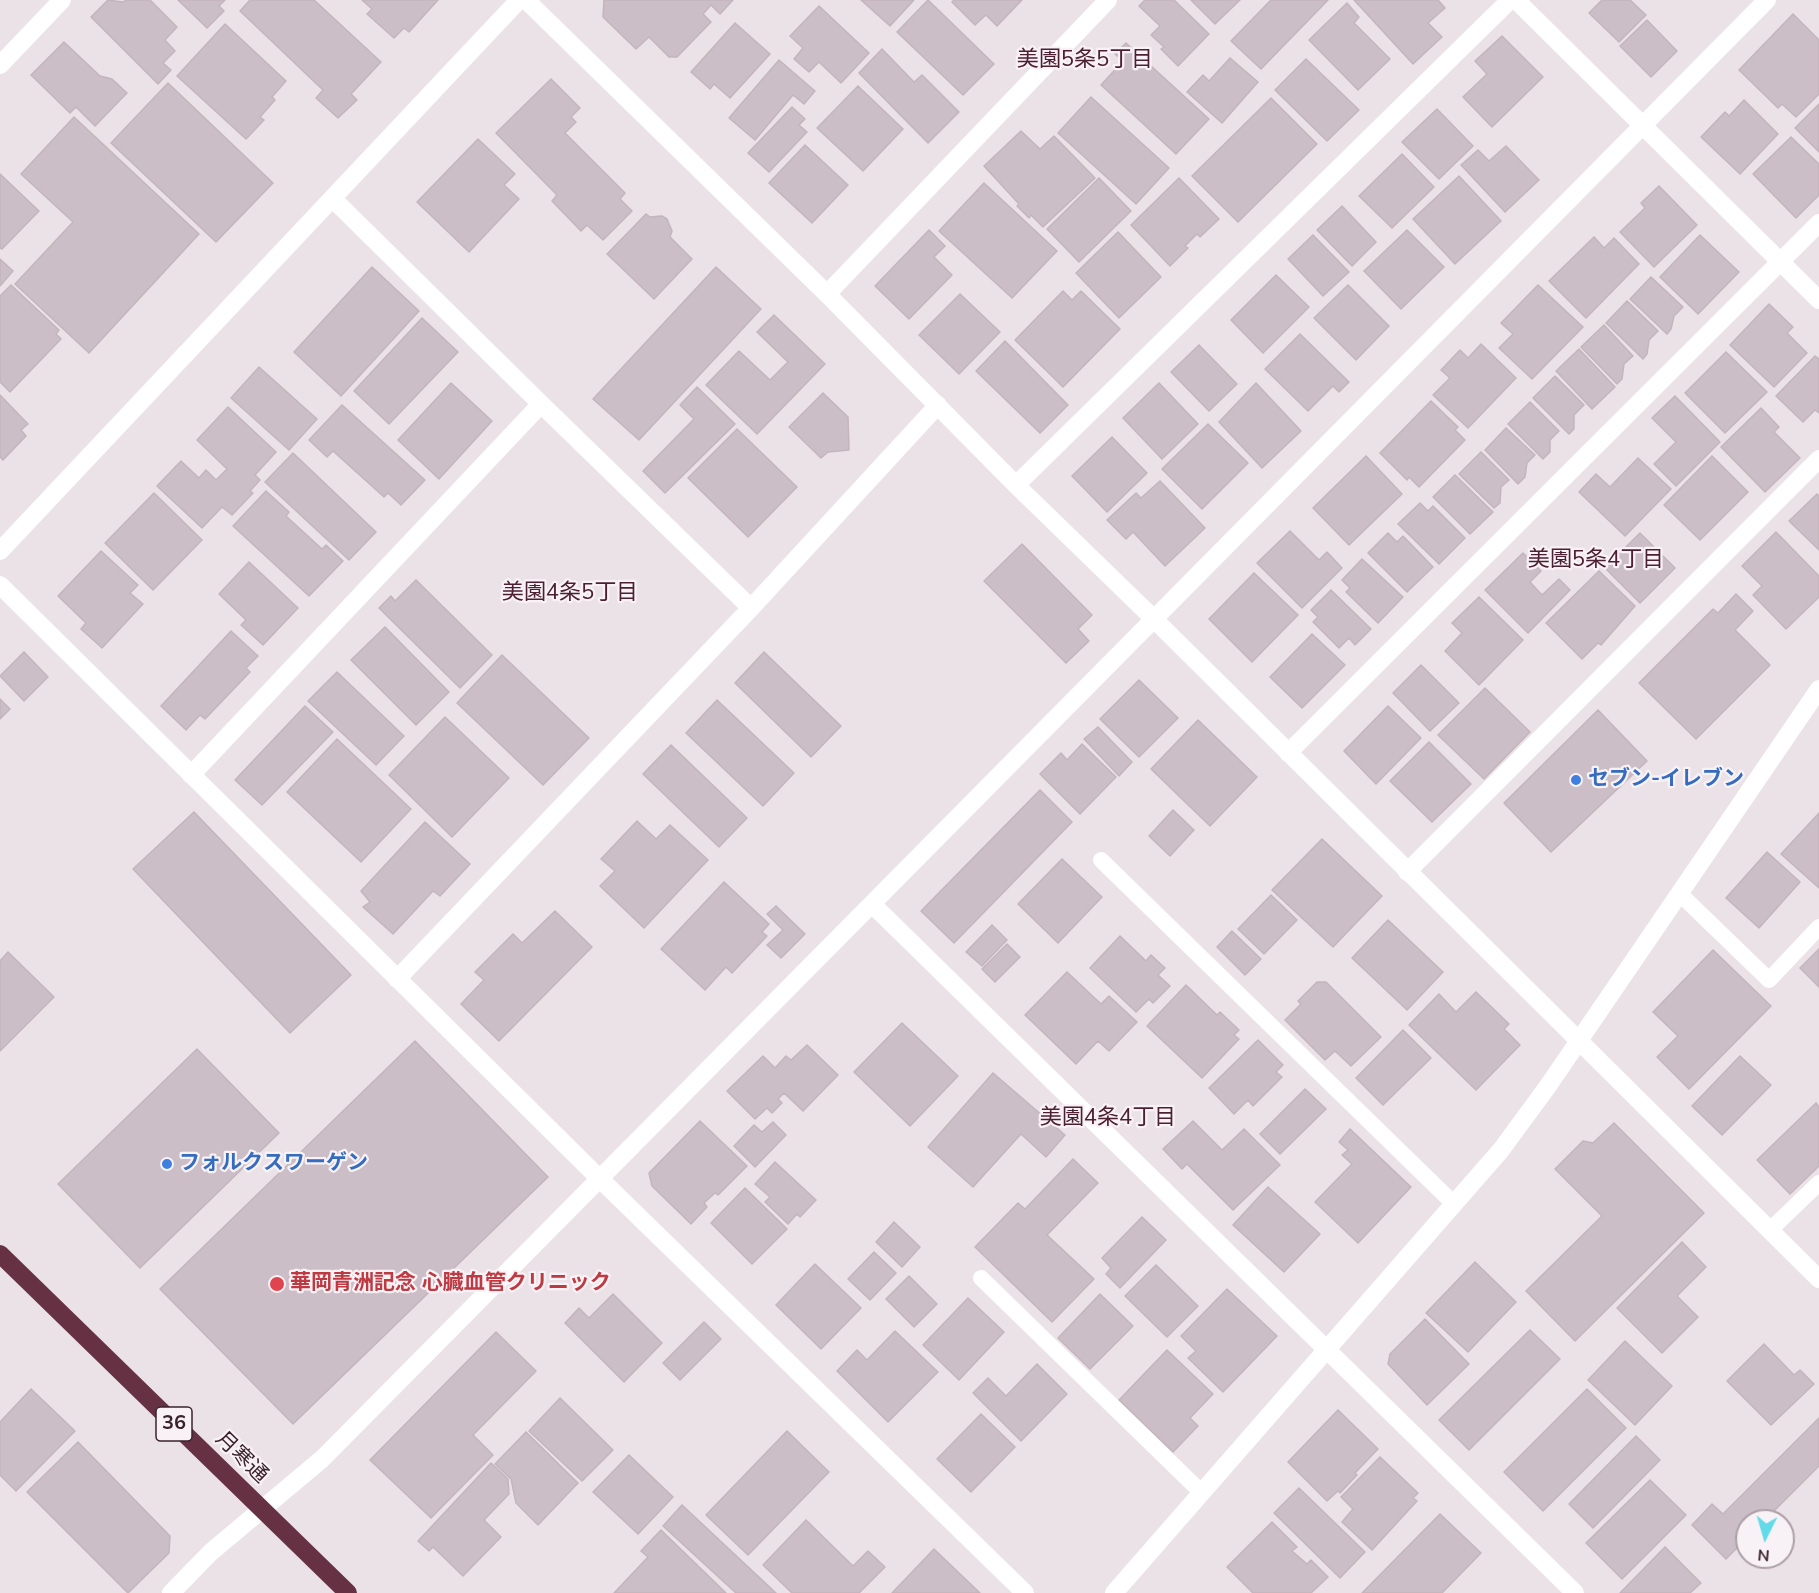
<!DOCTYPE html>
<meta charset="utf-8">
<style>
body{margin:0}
#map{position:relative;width:1819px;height:1593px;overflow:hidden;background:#ebe2e7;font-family:"Nunito Sans",sans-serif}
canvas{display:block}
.north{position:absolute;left:1735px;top:1509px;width:60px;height:60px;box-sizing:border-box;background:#f8f2f6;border:2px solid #ac9fa6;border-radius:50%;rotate:185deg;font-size:16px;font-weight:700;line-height:24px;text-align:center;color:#3b232d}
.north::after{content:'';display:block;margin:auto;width:21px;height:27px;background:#62dae9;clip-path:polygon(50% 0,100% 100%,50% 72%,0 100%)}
</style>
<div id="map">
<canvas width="1819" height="1593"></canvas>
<div class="north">N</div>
</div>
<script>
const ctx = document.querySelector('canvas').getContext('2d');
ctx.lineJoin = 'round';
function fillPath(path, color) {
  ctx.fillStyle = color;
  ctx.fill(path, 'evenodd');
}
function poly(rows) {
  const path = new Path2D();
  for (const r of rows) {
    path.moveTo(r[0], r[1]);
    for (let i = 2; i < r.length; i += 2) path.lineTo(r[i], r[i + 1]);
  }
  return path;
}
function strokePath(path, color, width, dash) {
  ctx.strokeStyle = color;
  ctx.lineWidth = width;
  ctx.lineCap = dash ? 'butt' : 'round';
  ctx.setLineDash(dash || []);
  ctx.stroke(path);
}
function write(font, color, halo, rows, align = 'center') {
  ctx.font = font + ' "Nunito Sans","Noto Sans JP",sans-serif';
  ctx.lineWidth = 4.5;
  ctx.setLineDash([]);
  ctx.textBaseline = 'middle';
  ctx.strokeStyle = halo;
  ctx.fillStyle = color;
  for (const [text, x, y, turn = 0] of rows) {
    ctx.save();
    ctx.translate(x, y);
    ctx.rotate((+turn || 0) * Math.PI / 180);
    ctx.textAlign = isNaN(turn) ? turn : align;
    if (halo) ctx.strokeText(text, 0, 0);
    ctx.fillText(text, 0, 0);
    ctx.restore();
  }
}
const building = poly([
 [108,0,123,2,126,0,150,0,177,27,165,40,175,51,163,63,171,70,158,84,91,17,108,0],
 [178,0,225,0,219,6,224,11,207,28,178,0],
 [250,0,314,0,381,62,351,94,357,100,338,118,316,98,323,90,240,11,250,0],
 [362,0,438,0,409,32,404,28,394,38,367,14,372,9,362,0],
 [604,0,733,0,720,14,711,5,703,14,711,22,677,57,669,57,649,37,636,49,603,17,604,0],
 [861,0,914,0,890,26,861,0],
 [928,0,994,64,963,95,897,32,928,0],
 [954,0,1022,0,997,26,986,15,975,25,952,2,954,0],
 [1145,0,1174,0,1209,34,1178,66,1161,49,1164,47,1151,35,1160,26,1139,6,1145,0],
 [1191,0,1240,0,1215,24,1191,0],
 [1271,0,1328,0,1261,69,1231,41,1271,0],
 [1354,0,1438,0,1445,8,1428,23,1442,37,1413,64,1354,0],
 [1602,0,1630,0,1646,15,1619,42,1589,13,1602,0],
 [1347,3,1359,17,1354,23,1390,59,1358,90,1309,40,1347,3],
 [819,6,869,53,841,83,819,62,809,72,794,59,803,48,790,36,819,6],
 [1793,14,1819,40,1819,94,1796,117,1782,104,1778,108,1739,70,1793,14],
 [1647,20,1677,51,1651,77,1620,46,1647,20],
 [735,23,770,54,730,98,714,84,710,89,691,72,735,23],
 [225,24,286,81,272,97,275,100,260,117,264,120,246,139,177,76,225,24],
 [1502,36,1543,77,1492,127,1463,97,1487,74,1475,61,1502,36],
 [64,42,100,76,112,79,127,93,95,126,76,107,70,113,31,75,64,42],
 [1126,43,1209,119,1176,154,1101,85,1123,61,1115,54,1126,43],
 [882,49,914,82,922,75,959,112,928,143,859,73,882,49],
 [1230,58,1258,82,1222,123,1187,92,1203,75,1209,81,1230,58],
 [1306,59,1359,110,1327,141,1275,90,1306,59],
 [779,60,815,91,804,104,793,95,755,140,729,118,779,60],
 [551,79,580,108,571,117,576,122,565,133,625,193,620,199,632,211,603,240,587,225,581,231,552,201,557,195,496,133,551,79],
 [168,83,273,183,216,242,111,143,168,83],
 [858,86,903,129,863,171,817,128,858,86],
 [1091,97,1169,168,1136,204,1058,133,1091,97],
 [1271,98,1317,144,1238,222,1192,176,1271,98],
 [1744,100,1778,134,1740,174,1701,137,1725,112,1729,116,1744,100],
 [1819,104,1819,152,1795,128,1819,104],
 [792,107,805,119,799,125,807,132,769,172,748,153,792,107],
 [1437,109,1473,146,1439,179,1402,142,1437,109],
 [74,117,199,234,89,353,15,284,73,222,21,174,74,117],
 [1021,131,1040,149,1054,136,1095,178,1043,227,1031,215,1029,218,1017,206,1019,204,984,166,1021,131],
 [1791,137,1819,164,1819,195,1796,218,1753,174,1791,137],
 [478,139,515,174,504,185,519,199,469,252,417,202,478,139],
 [805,145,848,185,812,223,769,183,805,145],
 [1506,146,1539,180,1505,212,1461,165,1478,150,1489,161,1506,146],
 [1402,154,1434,187,1392,228,1359,196,1402,154],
 [0,174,39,211,2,249,0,248,0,174],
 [1459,176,1501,221,1455,264,1413,219,1459,176],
 [1099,178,1131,211,1079,262,1047,229,1099,178],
 [1179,178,1219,219,1200,237,1197,234,1185,246,1188,248,1170,266,1131,225,1179,178],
 [984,183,1057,251,1012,298,939,231,984,183],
 [1659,186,1697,225,1654,267,1620,232,1645,208,1641,203,1659,186],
 [1342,206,1376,242,1352,266,1317,230,1342,206],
 [646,214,650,217,662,216,667,219,672,231,670,237,692,259,654,299,607,254,646,214],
 [929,230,945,246,934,257,952,275,909,319,875,286,929,230],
 [1407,230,1444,267,1401,309,1364,271,1407,230],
 [1118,232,1161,277,1119,318,1076,273,1118,232],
 [1313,235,1349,272,1323,296,1288,259,1313,235],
 [1700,235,1739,272,1698,314,1660,277,1700,235],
 [1594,237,1604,248,1614,238,1639,264,1586,318,1549,281,1594,237],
 [0,259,13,271,0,286,0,259],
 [372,267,419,311,341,396,294,352,372,267],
 [716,267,761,309,639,440,593,399,716,267],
 [1276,275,1309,307,1263,353,1231,320,1276,275],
 [1651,277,1683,307,1674,316,1671,329,1667,334,1630,299,1651,277],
 [11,285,59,330,56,334,61,339,10,392,0,382,0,296,11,285],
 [1348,285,1389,326,1356,360,1314,318,1348,285],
 [1538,285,1583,327,1532,379,1499,348,1513,334,1501,323,1538,285],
 [1063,291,1072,300,1081,291,1120,329,1063,387,1015,340,1063,291],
 [960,294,1000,332,959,374,919,335,960,294],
 [1627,301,1658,331,1649,340,1647,354,1643,359,1606,323,1627,301],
 [1769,304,1793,327,1787,333,1807,353,1774,387,1730,345,1769,304],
 [774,315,825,364,757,434,706,385,739,351,770,380,788,362,757,332,774,315],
 [422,318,458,352,389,424,354,391,422,318],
 [1604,325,1633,356,1624,364,1622,379,1617,384,1581,347,1604,325],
 [1300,334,1349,382,1339,392,1333,386,1308,411,1265,369,1300,334],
 [1005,341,1068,405,1040,433,976,371,1005,341],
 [1481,344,1516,378,1468,428,1433,395,1450,378,1441,370,1460,350,1468,358,1481,344],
 [1199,345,1237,384,1209,411,1171,372,1199,345],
 [1579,349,1615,387,1592,409,1556,371,1579,349],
 [1726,352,1767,392,1725,433,1685,393,1726,352],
 [1815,356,1819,359,1819,413,1815,410,1803,422,1776,396,1815,356],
 [259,367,317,419,289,450,231,398,259,367],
 [1555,376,1584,405,1574,415,1574,429,1569,434,1533,398,1555,376],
 [451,383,492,421,439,479,398,440,451,383],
 [1159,383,1198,424,1162,459,1123,418,1159,383],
 [1256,383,1301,431,1262,468,1219,422,1256,383],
 [697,387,735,424,665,493,643,471,694,419,680,405,697,387],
 [823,393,848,417,849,450,828,452,821,458,789,427,823,393],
 [0,395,28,424,21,430,26,436,3,460,0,457,0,395],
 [1675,396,1720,442,1676,486,1654,464,1676,442,1652,418,1675,396],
 [1431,401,1458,427,1455,430,1465,440,1419,487,1409,477,1407,480,1380,453,1431,401],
 [1530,402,1559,431,1550,440,1550,452,1543,459,1508,424,1530,402],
 [342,405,425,480,401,505,388,493,384,497,333,451,327,457,309,440,342,405],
 [228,407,276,452,255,475,260,480,250,491,253,493,232,515,222,507,202,528,157,486,181,461,199,478,206,470,216,480,227,469,197,440,228,407],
 [1761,408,1779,427,1774,432,1800,458,1765,492,1721,447,1761,408],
 [1208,424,1248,463,1202,509,1162,469,1208,424],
 [1506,428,1535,455,1527,463,1525,477,1518,484,1485,450,1506,428],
 [737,429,797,487,748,537,688,478,737,429],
 [1112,437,1147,473,1107,512,1072,476,1112,437],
 [1481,452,1509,480,1501,487,1500,503,1494,508,1459,474,1481,452],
 [293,453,376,532,349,560,265,482,293,453],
 [1366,456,1402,494,1349,545,1313,508,1366,456],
 [1712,456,1748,492,1700,540,1664,505,1712,456],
 [1638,458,1671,489,1625,536,1579,492,1596,474,1610,487,1638,458],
 [1455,475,1493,512,1470,534,1433,497,1455,475],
 [1160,481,1205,528,1165,566,1133,532,1126,539,1107,520,1136,493,1141,498,1160,481],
 [266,491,289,512,286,516,322,549,326,545,343,561,309,596,233,526,266,491],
 [154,493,202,540,153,590,105,543,154,493],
 [1817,494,1819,496,1819,550,1789,521,1817,494],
 [1420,503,1428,511,1433,506,1465,538,1439,564,1398,524,1420,503],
 [1290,531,1319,560,1327,552,1342,568,1302,608,1257,563,1290,531],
 [1776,532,1819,576,1819,597,1786,629,1753,595,1762,586,1742,566,1776,532],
 [1388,533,1397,542,1403,536,1433,567,1407,592,1368,553,1388,533],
 [1640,533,1675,568,1640,603,1605,568,1640,533],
 [1022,544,1092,615,1078,629,1089,641,1066,663,984,581,1022,544],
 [101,551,138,585,130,593,143,604,102,648,81,629,86,623,58,596,101,551],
 [1523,553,1541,571,1530,582,1542,595,1559,579,1570,590,1528,633,1485,590,1523,553],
 [1362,559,1403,597,1378,623,1346,592,1350,588,1342,580,1362,559],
 [249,562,298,608,263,645,241,625,246,620,219,594,249,562],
 [1599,571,1635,606,1601,645,1598,643,1582,659,1546,623,1599,571],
 [1254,573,1298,615,1252,662,1209,619,1254,573],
 [416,580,492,655,460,688,379,608,391,596,395,601,416,580],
 [1331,590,1371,629,1355,645,1349,638,1339,648,1313,622,1318,617,1311,610,1331,590],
 [1736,594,1753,611,1735,630,1770,665,1696,739,1639,683,1713,609,1718,613,1736,594],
 [1479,597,1523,640,1479,685,1445,651,1462,633,1452,623,1479,597],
 [385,627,449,692,416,725,351,660,385,627],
 [231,631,258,656,246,668,250,672,205,719,200,715,186,730,161,706,231,631],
 [1312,634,1345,665,1302,708,1270,677,1312,634],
 [24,652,48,677,24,701,0,676,24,652],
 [764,652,841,726,811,757,735,683,764,652],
 [502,655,589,738,543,785,457,703,502,655],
 [1421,665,1459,703,1430,731,1393,693,1421,665],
 [337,672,404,736,376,765,308,701,337,672],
 [1139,680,1178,718,1139,757,1100,719,1139,680],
 [1485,688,1530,732,1484,779,1438,735,1485,688],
 [0,699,10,709,0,719,0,699],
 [717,700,794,773,763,806,686,733,717,700],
 [305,706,333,732,262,805,235,780,305,706],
 [1388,706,1421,738,1376,784,1344,751,1388,706],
 [1598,710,1647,761,1551,852,1504,803,1598,710],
 [445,717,509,778,452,837,389,775,445,717],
 [1198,720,1257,777,1210,826,1151,769,1198,720],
 [1098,727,1132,762,1119,776,1084,739,1098,727],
 [337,739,411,809,361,862,287,792,337,739],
 [1429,742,1471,784,1432,822,1390,781,1429,742],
 [1082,744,1116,777,1080,814,1040,774,1061,753,1067,760,1082,744],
 [671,745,747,818,719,847,643,774,671,745],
 [1040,790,1072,822,954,943,921,911,1040,790],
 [1173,810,1194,830,1170,856,1149,836,1173,810],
 [194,812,351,975,290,1033,133,869,194,812],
 [1819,813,1819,888,1781,854,1819,813],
 [637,821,656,839,670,825,708,860,644,928,600,886,615,871,601,859,637,821],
 [425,822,470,864,440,896,433,891,393,934,363,907,370,902,361,891,425,822],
 [1322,839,1382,896,1333,947,1272,890,1322,839],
 [1767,852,1800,882,1759,928,1726,898,1767,852],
 [1062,859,1102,897,1058,943,1018,904,1062,859],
 [724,882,769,924,762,932,767,936,732,973,726,967,705,990,661,949,724,882],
 [1271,895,1297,920,1264,954,1238,929,1271,895],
 [776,906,805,934,781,958,767,945,783,930,767,914,776,906],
 [555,911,592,947,499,1041,461,1004,484,980,475,972,513,934,522,943,555,911],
 [1388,920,1443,972,1407,1010,1352,958,1388,920],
 [992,925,1007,940,982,966,966,952,992,925],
 [1232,931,1261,959,1245,975,1217,947,1232,931],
 [1120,936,1146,961,1151,955,1165,968,1158,975,1170,986,1153,1003,1149,999,1136,1012,1090,968,1120,936],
 [1007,944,1020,957,995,982,982,969,1007,944],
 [1819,949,1819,987,1800,968,1819,949],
 [1713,950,1771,1006,1689,1089,1657,1057,1678,1036,1653,1012,1713,950],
 [8,952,54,997,0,1051,0,961,8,952],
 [1067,972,1101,1004,1109,996,1137,1022,1109,1051,1098,1041,1076,1064,1025,1015,1067,972],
 [1317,982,1326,982,1381,1037,1351,1066,1335,1051,1325,1060,1285,1020,1301,1004,1298,1001,1317,982],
 [1186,985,1217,1015,1220,1012,1239,1030,1234,1035,1239,1039,1202,1078,1147,1026,1186,985],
 [1476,992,1509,1024,1504,1029,1520,1045,1476,1090,1409,1025,1439,994,1456,1012,1476,992],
 [902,1023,958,1076,910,1126,854,1072,902,1023],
 [1403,1030,1431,1058,1383,1105,1356,1078,1403,1030],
 [1258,1040,1283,1065,1276,1072,1282,1077,1253,1106,1248,1100,1234,1114,1209,1088,1258,1040],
 [415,1041,548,1177,293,1424,160,1289,415,1041],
 [807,1045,838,1075,803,1111,784,1093,778,1099,782,1103,772,1113,767,1108,755,1119,727,1091,763,1056,775,1068,786,1056,791,1060,807,1045],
 [197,1049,279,1133,140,1268,58,1184,197,1049],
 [1740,1056,1771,1085,1722,1135,1692,1106,1740,1056],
 [993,1073,1065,1135,1046,1157,1021,1134,973,1187,928,1147,993,1073],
 [1305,1089,1326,1109,1280,1154,1260,1134,1305,1089],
 [1816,1103,1819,1107,1819,1166,1790,1194,1757,1160,1816,1103],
 [700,1121,747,1166,718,1195,715,1193,704,1203,707,1207,691,1224,652,1186,649,1173,700,1121],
 [1193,1121,1222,1150,1244,1129,1280,1165,1233,1210,1187,1164,1182,1169,1163,1149,1193,1121],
 [773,1122,786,1135,755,1167,734,1146,754,1125,762,1132,773,1122],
 [1614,1123,1704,1213,1575,1341,1526,1291,1602,1216,1555,1169,1583,1141,1593,1143,1614,1123],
 [1350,1129,1411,1187,1358,1243,1315,1202,1352,1164,1342,1155,1348,1150,1339,1142,1350,1129],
 [1073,1159,1098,1183,1047,1235,1094,1279,1052,1322,975,1247,1018,1203,1025,1209,1073,1159],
 [775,1162,816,1200,800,1217,797,1214,788,1224,765,1202,770,1197,755,1184,775,1162],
 [1268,1187,1320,1234,1284,1272,1233,1225,1268,1187],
 [745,1188,787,1229,752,1264,711,1223,745,1188],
 [1142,1217,1166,1240,1120,1288,1106,1274,1111,1268,1102,1258,1142,1217],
 [894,1222,920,1247,902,1267,876,1242,894,1222],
 [1682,1242,1706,1267,1677,1296,1698,1317,1662,1353,1617,1308,1682,1242],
 [874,1252,896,1273,870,1300,848,1279,874,1252],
 [1475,1262,1516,1302,1468,1352,1426,1313,1475,1262],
 [815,1264,861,1308,821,1349,776,1305,815,1264],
 [1156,1265,1198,1306,1167,1337,1125,1296,1156,1265],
 [909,1276,937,1304,914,1327,886,1299,909,1276],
 [1227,1289,1277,1336,1223,1392,1188,1358,1196,1351,1181,1336,1227,1289],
 [613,1294,662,1343,624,1382,565,1323,579,1308,589,1318,613,1294],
 [1100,1294,1133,1326,1090,1369,1058,1338,1100,1294],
 [968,1298,1004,1332,959,1380,923,1345,968,1298],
 [1425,1319,1469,1364,1427,1405,1388,1364,1390,1354,1425,1319],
 [704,1322,721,1339,680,1380,663,1363,704,1322],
 [1530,1330,1560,1359,1469,1450,1439,1420,1530,1330],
 [895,1331,938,1372,888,1422,837,1371,857,1350,867,1360,895,1331],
 [496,1332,536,1371,473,1435,493,1455,431,1518,370,1460,496,1332],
 [1625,1341,1672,1386,1635,1425,1588,1380,1625,1341],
 [1764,1344,1794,1375,1800,1370,1814,1384,1771,1425,1727,1381,1764,1344],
 [1167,1350,1213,1394,1190,1418,1198,1426,1173,1452,1119,1400,1167,1350],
 [1037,1364,1067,1394,1021,1441,973,1393,988,1378,1006,1396,1037,1364],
 [31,1389,75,1431,16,1491,0,1475,0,1422,31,1389],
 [1587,1389,1626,1428,1543,1511,1504,1472,1587,1389],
 [560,1398,613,1450,582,1481,529,1431,560,1398],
 [1338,1410,1378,1449,1355,1473,1357,1475,1340,1493,1338,1491,1327,1501,1288,1462,1338,1410],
 [981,1414,1015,1447,971,1492,937,1459,981,1414],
 [1819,1418,1819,1466,1764,1521,1747,1521,1747,1538,1726,1559,1692,1525,1712,1504,1723,1514,1819,1418],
 [787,1431,829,1472,748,1555,706,1515,787,1431],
 [526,1432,578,1483,538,1525,516,1503,511,1479,495,1464,526,1432],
 [1636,1436,1660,1460,1593,1528,1569,1504,1636,1436],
 [78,1442,170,1536,169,1553,128,1593,27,1492,78,1442],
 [629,1455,673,1497,638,1534,593,1492,629,1455],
 [1380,1457,1418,1493,1413,1498,1417,1501,1372,1550,1342,1522,1353,1509,1341,1497,1380,1457],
 [491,1463,508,1479,509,1494,484,1520,501,1537,463,1576,433,1547,429,1551,418,1541,491,1463],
 [1650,1480,1686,1515,1622,1579,1586,1543,1650,1480],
 [1299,1488,1365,1552,1340,1578,1274,1513,1299,1488],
 [682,1505,776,1593,736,1593,663,1526,682,1505],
 [1440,1514,1481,1553,1442,1593,1362,1593,1440,1514],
 [806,1520,853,1566,868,1551,885,1567,859,1593,792,1593,763,1565,806,1520],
 [1272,1522,1297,1547,1292,1551,1307,1564,1311,1560,1328,1577,1311,1593,1253,1593,1227,1567,1272,1522],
 [661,1530,726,1593,614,1593,648,1557,641,1551,661,1530],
 [1665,1547,1701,1583,1690,1593,1620,1593,1665,1547],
 [934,1549,980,1593,892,1593,934,1549]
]);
fillPath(building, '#ccbec6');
strokePath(building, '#c4b5bd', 1.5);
strokePath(poly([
 [1101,860,1453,1203],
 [1679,893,1769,980,1819,927],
 [1770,1230,1819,1183],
 [981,1278,1201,1492]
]), '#fff', 16);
strokePath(poly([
 [1516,0,1819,300],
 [0,65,62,0],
 [827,294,1108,0],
 [541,404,751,608],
 [1016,485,1510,0],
 [0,585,599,1178,1025,1593],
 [1288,753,1819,223],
 [191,775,541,404,333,199],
 [1407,872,1819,459],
 [872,904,1575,1593],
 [397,979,751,608,938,405],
 [171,1593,211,1552,322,1459,1767,0],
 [1114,1593,1501,1150,1548,1086,1819,689]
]), '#fff', 18);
strokePath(poly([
 [526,0,827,294,1016,485,1155,620,1819,1279],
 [0,551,519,0]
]), '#fff', 18);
strokePath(poly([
 [0,1254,348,1593]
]), '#663143', 18);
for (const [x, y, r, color] of [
 [1576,780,6,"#3f7fe0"],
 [167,1164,6,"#3f7fe0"],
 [277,1284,8,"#e0444e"]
]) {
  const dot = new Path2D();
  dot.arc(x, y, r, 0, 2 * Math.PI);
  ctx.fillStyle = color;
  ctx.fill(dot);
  strokePath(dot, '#f8f2f6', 2);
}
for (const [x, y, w] of [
 [174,1424,36]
]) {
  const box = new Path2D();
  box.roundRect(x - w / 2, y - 17, w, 34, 4.5);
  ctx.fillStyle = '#f8f2f6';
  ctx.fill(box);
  strokePath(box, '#3b232d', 1.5);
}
write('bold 20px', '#3b232d', null, [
 ["36",174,1424]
]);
write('bold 21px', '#366cbe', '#f8f2f6', [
 ["セブン-イレブン",1588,780],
 ["フォルクスワーゲン",179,1164]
], 'left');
write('bold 21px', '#be3a42', '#f8f2f6', [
 ["華岡青洲記念 心臓血管クリニック",290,1284]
], 'left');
write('21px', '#3b232d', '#f8f2f6', [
 ["月寒通",241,1458,44]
]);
write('22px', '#4c2031', '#f8f2f6', [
 ["美園5条5丁目",1085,61],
 ["美園5条4丁目",1596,561],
 ["美園4条5丁目",570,594],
 ["美園4条4丁目",1108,1119]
]);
</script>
